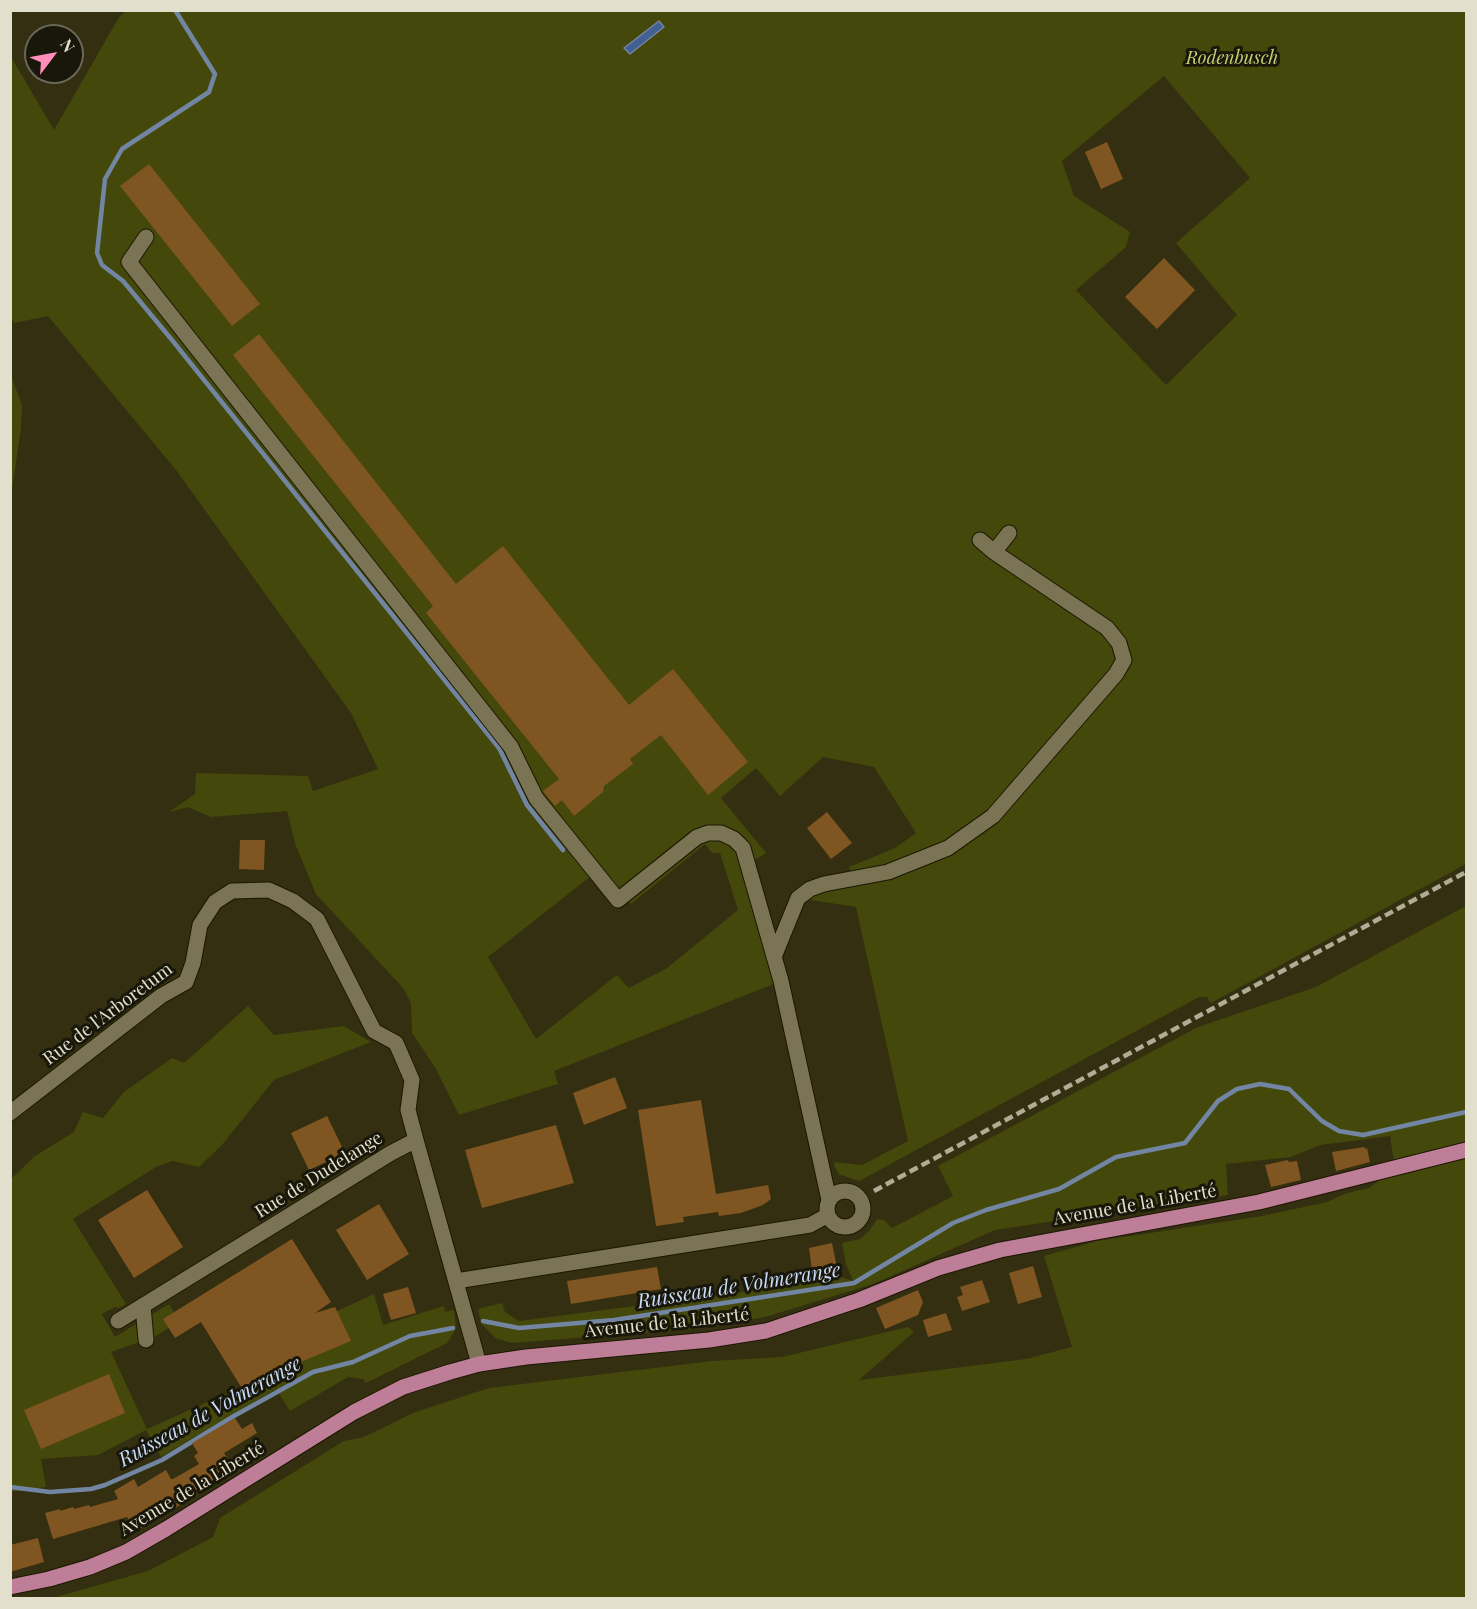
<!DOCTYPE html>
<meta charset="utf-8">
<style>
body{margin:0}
#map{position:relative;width:1477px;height:1609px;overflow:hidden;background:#342f10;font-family:"Playfair Display",serif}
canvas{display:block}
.frame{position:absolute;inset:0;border:12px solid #e2dfcd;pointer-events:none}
.north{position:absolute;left:24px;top:24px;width:60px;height:60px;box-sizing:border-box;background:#19170a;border:2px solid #696758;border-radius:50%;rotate:58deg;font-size:16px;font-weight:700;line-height:24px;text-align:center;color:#e2dfcd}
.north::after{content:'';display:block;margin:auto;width:21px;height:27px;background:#ff8eba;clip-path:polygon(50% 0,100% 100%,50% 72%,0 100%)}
</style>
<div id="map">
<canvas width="1477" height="1609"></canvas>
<div class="frame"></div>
<div class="north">N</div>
</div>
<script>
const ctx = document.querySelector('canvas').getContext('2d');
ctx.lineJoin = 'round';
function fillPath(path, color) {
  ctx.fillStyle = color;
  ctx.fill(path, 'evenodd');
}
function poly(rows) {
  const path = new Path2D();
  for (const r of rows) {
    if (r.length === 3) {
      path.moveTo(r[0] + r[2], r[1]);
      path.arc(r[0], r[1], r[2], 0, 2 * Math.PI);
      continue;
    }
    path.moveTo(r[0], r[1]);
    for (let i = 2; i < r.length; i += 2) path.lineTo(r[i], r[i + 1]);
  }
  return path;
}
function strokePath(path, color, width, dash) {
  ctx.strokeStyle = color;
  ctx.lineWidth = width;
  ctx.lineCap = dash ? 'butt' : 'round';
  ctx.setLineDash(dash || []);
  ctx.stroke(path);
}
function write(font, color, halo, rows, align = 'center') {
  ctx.font = font + ' "Playfair Display",serif';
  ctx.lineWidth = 6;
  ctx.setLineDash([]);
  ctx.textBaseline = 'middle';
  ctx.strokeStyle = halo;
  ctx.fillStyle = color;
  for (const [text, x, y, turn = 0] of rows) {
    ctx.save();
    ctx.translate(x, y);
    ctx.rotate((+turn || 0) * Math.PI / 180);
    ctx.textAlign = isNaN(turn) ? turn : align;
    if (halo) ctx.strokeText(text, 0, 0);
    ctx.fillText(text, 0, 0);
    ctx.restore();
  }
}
fillPath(poly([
 [125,11,1466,11,1466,864,1211,1003,1207,997,1199,997,859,1181,839,1174,835,1167,834,1162,862,1165,908,1141,856,907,798,898,853,879,849,867,895,848,916,833,874,767,823,757,780,796,756,768,721,798,766,853,748,864,781,981,554,1071,558,1084,459,1115,435,1067,412,1033,411,1004,404,989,316,894,296,846,287,811,211,817,188,807,169,812,195,794,196,773,308,776,313,791,378,769,351,713,176,470,48,316,14,323,11,317,10,55,54,130,118,19],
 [1164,76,1250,178,1176,243,1237,315,1166,385,1076,290,1126,247,1130,232,1074,196,1062,161],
 [705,844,712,853,720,853,738,910,667,968,629,988,617,975,536,1039,488,957,595,873,624,896,631,904],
 [11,376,22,405,21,428,11,497],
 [1466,906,1466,1598,56,1598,56,1597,148,1571,213,1537,220,1518,344,1441,364,1437,413,1413,489,1388,712,1361,782,1357,908,1327,914,1332,859,1380,1026,1359,1072,1347,1044,1256,1097,1241,1262,1216,1327,1202,1347,1193,1369,1188,1395,1169,1390,1136,1320,1145,1291,1157,1226,1164,1228,1195,995,1230,873,1284,765,1317,704,1328,512,1343,495,1338,481,1323,478,1309,502,1303,505,1312,519,1321,766,1289,834,1275,853,1281,846,1264,842,1243,860,1239,870,1230,877,1219,884,1220,892,1228,953,1196,938,1166,1198,1027,1316,987],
 [248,1006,274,1035,344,1026,371,1042,274,1080,222,1145,199,1167,173,1161,156,1167,73,1219,126,1304,119,1308,115,1307,102,1314,115,1337,169,1304,174,1312,169,1328,154,1337,111,1352,147,1429,241,1387,337,1311,374,1294,383,1325,444,1306,445,1312,454,1310,456,1329,447,1343,366,1383,363,1379,348,1377,290,1411,276,1389,161,1457,146,1430,98,1455,41,1459,46,1487,11,1492,11,1179,35,1156,74,1132,83,1112,103,1118,124,1092,172,1058,184,1063]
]), '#44480b');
const water = poly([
 [659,21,664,27,630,54,624,48,659,21]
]);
fillPath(water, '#426091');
strokePath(water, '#7286a3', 1.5);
strokePath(poly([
 [175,10,215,74,209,92,122,149,105,179,97,253,102,265,123,281,172,340,499,748,527,805,563,850],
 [483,1321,519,1328,614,1320,854,1283,953,1223,986,1210,1059,1189,1116,1157,1185,1143,1218,1101,1237,1089,1260,1084,1289,1089,1322,1121,1339,1131,1363,1135,1466,1112],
 [10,1487,50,1492,91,1489,105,1485,162,1460,234,1416,313,1372,353,1362,410,1336,453,1328]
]), '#7286a3', 4.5);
fillPath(poly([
 [1107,142,1123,179,1101,189,1085,152],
 [149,164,260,304,232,326,120,186],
 [1164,258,1195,290,1157,329,1125,297],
 [259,334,456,584,503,546,629,705,673,669,748,762,708,795,661,735,630,759,633,764,604,786,603,792,574,816,562,800,555,806,543,791,559,779,426,613,433,606,233,355],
 [827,812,852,843,831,859,807,828],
 [240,840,265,840,264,870,239,869],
 [615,1077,627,1108,584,1125,573,1093],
 [701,1100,716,1194,768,1185,771,1199,763,1205,741,1213,719,1216,718,1212,683,1217,684,1222,656,1226,638,1110],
 [327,1116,345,1153,309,1170,291,1133],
 [556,1125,574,1183,482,1208,465,1150],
 [1364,1147,1365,1149,1367,1148,1370,1162,1336,1171,1332,1152],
 [1288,1160,1289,1162,1297,1161,1301,1180,1271,1187,1265,1165],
 [147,1190,183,1247,134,1278,98,1220],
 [379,1204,409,1254,367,1280,336,1230],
 [292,1239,331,1302,315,1313,335,1307,351,1341,241,1387,201,1322,175,1338,163,1319],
 [832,1243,838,1273,813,1277,809,1248],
 [1033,1266,1042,1297,1018,1304,1009,1273],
 [657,1267,661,1289,571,1304,567,1281],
 [982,1280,990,1302,962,1311,957,1297,963,1295,960,1287],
 [408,1287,416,1313,391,1320,383,1294],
 [918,1290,923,1302,918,1315,885,1329,876,1308],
 [946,1313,952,1330,928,1337,923,1320],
 [109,1374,125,1413,41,1449,24,1410],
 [235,1418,242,1429,252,1423,257,1433,224,1453,235,1470,196,1494,197,1495,134,1532,127,1517,53,1539,45,1513,60,1509,60,1511,73,1507,74,1509,89,1505,90,1507,118,1499,114,1491,134,1479,138,1487,166,1470,171,1479,173,1479,199,1464,194,1456,198,1453,192,1443],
 [38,1538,44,1562,10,1572,10,1545]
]), '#7f5521');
const minor = poly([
 [146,237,129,262,511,747,536,798,618,900,697,837,708,833,721,833,734,839,743,848,781,981,829,1200],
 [980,540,994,552],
 [774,957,798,898,810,889,824,884,888,872,948,848,993,816,1116,674,1124,660,1119,643,1107,628,994,552,1009,533],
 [10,1113,161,996,186,982,193,963,200,925,215,902,232,891,269,890,293,901,317,919,374,1031,396,1043,412,1080,408,1110,416,1140],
 [845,1209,18],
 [456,1281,810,1225,828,1215],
 [143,1306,146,1340],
 [118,1321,391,1153,416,1140,479,1364]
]);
const major = poly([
 [10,1587,49,1579,90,1567,126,1552,166,1529,354,1412,403,1387,450,1372,479,1364,526,1357,709,1340,766,1331,859,1300,938,1268,1000,1250,1259,1202,1466,1150]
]);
strokePath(minor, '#1c1700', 17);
strokePath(major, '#1c1700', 17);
strokePath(minor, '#7a7454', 15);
strokePath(major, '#be7e98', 15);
strokePath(poly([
 [874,1191,1466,872]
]), '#b0ad97', 4.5, [9, 4.5]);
write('italic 18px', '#c6d074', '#19170a', [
 ["Rodenbusch",1232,58]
]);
write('18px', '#e2dfcd', '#19170a', [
 ["Rue de l'Arboretum",108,1014,-37],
 ["Rue de Dudelange",319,1175,-32],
 ["Avenue de la Liberté",1135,1205,-10],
 ["Avenue de la Liberté",667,1323,-6],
 ["Avenue de la Liberté",192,1489,-31]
]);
write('italic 20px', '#c8dbf9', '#19170a', [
 ["Ruisseau de Volmerange",739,1286,-9],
 ["Ruisseau de Volmerange",210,1412,-29]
]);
</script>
